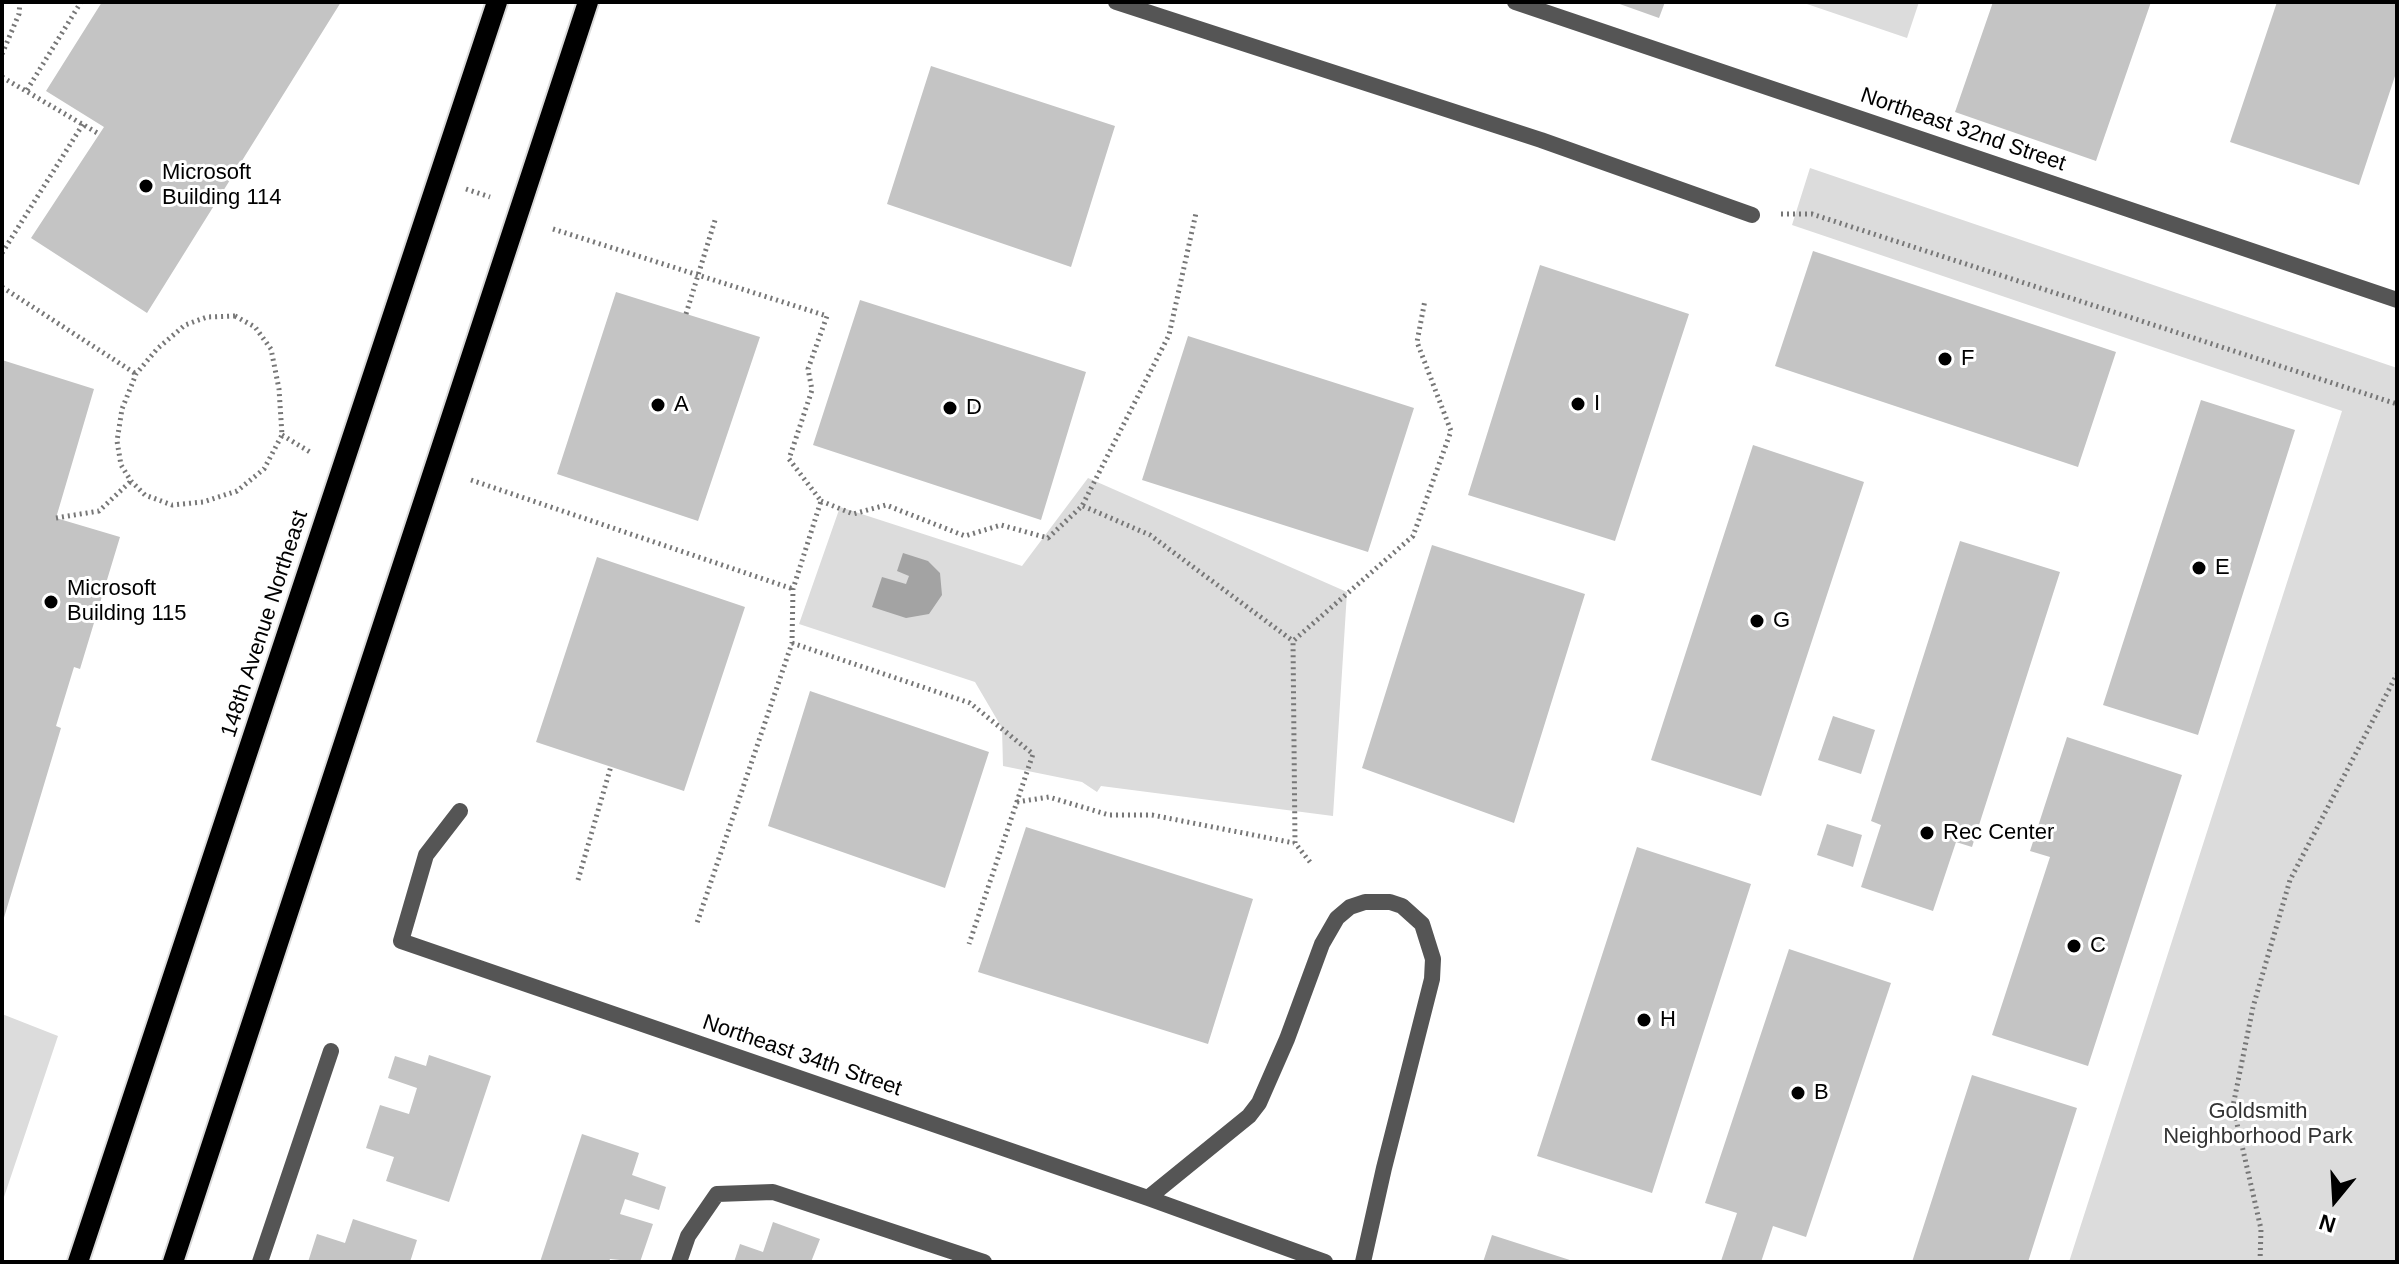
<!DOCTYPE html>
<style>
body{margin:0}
#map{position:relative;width:2399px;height:1264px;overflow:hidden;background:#fff;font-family:Arial,sans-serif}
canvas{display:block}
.frame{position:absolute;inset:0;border:4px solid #000;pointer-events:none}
.north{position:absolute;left:2295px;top:1160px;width:80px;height:80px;-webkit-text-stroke:6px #fff;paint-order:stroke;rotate:198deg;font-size:22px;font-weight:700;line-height:32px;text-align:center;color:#000}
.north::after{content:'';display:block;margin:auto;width:28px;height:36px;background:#000;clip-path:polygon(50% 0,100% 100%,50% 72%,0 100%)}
</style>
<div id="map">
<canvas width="2399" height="1264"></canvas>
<div class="frame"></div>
<div class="north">N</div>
</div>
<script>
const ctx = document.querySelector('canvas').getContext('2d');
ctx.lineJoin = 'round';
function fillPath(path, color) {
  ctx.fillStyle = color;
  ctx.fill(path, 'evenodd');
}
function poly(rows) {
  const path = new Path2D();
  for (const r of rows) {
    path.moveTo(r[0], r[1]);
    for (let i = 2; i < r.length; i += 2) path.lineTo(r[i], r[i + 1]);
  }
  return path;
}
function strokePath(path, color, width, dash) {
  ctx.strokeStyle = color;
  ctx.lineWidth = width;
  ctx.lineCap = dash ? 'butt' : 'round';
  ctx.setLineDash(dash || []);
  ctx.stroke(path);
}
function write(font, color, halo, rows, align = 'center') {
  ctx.font = font + ' Arial,sans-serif';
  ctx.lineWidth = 6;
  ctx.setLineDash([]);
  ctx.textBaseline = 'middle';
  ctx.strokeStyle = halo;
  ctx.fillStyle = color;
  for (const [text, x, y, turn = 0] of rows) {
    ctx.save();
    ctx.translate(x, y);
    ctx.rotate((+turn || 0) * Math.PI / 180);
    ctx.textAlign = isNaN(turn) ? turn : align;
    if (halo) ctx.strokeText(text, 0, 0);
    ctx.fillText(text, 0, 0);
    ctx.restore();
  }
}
fillPath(poly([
 [1801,2,1919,2,1907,38],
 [1810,168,2397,368,2397,1262,2069,1262,2342,411,1792,225],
 [1088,478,1347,592,1333,816,1101,786,1097,792,1082,782,1003,766,1002,728,975,682,799,624,840,507,1022,566],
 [2,1014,58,1036,2,1203]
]), '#dcdcdc');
fillPath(poly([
 [903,553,928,561,940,573,942,595,929,614,906,618,872,607,882,577,906,584,909,576,897,571]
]), '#a3a3a3');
fillPath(poly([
 [102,2,341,2,147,313,31,238,104,127,46,91],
 [1614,2,1665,2,1659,18],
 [1993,2,2151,2,2096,161,1955,112],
 [2277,2,2397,2,2397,70,2359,185,2230,142],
 [931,66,1115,126,1071,267,887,204],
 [1813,251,2116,352,2078,467,1775,366],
 [1540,265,1689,314,1615,541,1468,495],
 [616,292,760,337,698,521,557,474],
 [860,300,1086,372,1041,520,813,445],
 [1188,336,1414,408,1368,552,1142,480],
 [2,360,94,389,56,518,120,537,80,669,74,667,56,726,61,728,3,921],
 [2201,400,2295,430,2198,735,2103,705],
 [1753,445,1864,482,1761,796,1651,760],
 [1960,541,2060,572,1972,847,1956,842,1933,911,1861,887,1881,825,1871,821],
 [1432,545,1585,594,1514,823,1362,768],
 [597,557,745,607,684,791,536,742],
 [810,691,989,752,945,888,768,826],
 [1833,716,1875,730,1861,774,1818,760],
 [2067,737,2182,775,2088,1066,1992,1035,2050,857,2030,851],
 [1827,824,1862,835,1853,867,1817,855],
 [1026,827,1253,899,1208,1044,978,972],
 [1637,847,1751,884,1652,1193,1537,1156],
 [1789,949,1891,983,1806,1237,1773,1226,1761,1262,1723,1262,1721,1261,1737,1213,1705,1203],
 [429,1055,491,1076,449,1202,386,1181,394,1157,366,1148,380,1105,409,1114,417,1088,388,1078,395,1056,426,1066],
 [1972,1075,2077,1108,2028,1262,1912,1262],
 [582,1134,639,1153,632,1175,666,1187,659,1210,625,1199,620,1214,653,1224,640,1262,610,1259,609,1262,540,1262],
 [353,1219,417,1240,410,1262,308,1262,317,1234,345,1243],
 [773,1222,820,1239,811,1262,734,1262,740,1244,763,1252],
 [1492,1235,1573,1261,1573,1262,1483,1262]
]), '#c4c4c4');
const primary = poly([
 [78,1262,497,2],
 [173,1262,588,2]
]);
strokePath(primary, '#dbdbdb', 24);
strokePath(poly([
 [2,54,19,14,20,2],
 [2,77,99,134],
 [27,90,81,2],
 [466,189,490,197],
 [1781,214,1812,214,2397,404],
 [553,229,827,316,808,369,812,390,789,459,821,501,793,589,792,643,697,923],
 [2,253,83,124],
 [2,287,136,374],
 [686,314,716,217],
 [235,316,255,327,271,349,279,389,282,435,264,469,237,491,203,502,172,505,145,495,131,481,121,465,117,441,122,409,136,374,157,349,185,325,207,317,235,316],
 [282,435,310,452],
 [471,480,793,589],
 [821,501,853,514,886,505,965,536,1001,525,1048,538,1082,506,1169,335,1196,213],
 [1083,506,1150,535,1293,641],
 [56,518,99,511,131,481],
 [792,643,970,703,1033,754,969,944],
 [1017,802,1049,797,1109,815,1152,815,1294,843],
 [1310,862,1295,843,1293,641,1413,536,1451,431,1417,342,1425,300],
 [578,880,611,766],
 [2260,1262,2261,1229,2233,1106,2253,1007,2290,880,2397,674]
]), '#777', 5, [2, 4]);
strokePath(poly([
 [460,811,426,855,401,941,1148,1198,1325,1262],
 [1148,1198,1249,1116,1259,1103,1287,1039,1322,944,1337,918,1350,907,1365,902,1390,902,1402,906,1422,924,1433,959,1432,979,1384,1168,1363,1262],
 [260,1262,331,1051],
 [679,1262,688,1236,717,1194,773,1192,984,1262]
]), '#555', 16);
strokePath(poly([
 [1116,2,1541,140,1752,215],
 [1515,2,2397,300]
]), '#555', 16);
strokePath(primary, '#000', 20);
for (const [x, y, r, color] of [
 [146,186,8,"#000"],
 [1945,359,8,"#000"],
 [1578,404,8,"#000"],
 [658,405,8,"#000"],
 [950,408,8,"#000"],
 [2199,568,8,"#000"],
 [51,602,8,"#000"],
 [1757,621,8,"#000"],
 [1927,833,8,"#000"],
 [2074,946,8,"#000"],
 [1644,1020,8,"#000"],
 [1798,1093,8,"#000"]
]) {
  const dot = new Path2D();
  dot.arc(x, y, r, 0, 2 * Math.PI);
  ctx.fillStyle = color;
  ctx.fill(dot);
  strokePath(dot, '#fff', 3);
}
write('22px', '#000', '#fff', [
 ["Northeast 32nd Street",1963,130,19],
 ["148th Avenue Northeast",265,624,-72],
 ["Northeast 34th Street",802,1056,19]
]);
write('22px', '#000', '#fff', [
 ["Microsoft",162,173],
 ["Building 114",162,198],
 ["F",1961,359],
 ["I",1594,404],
 ["A",674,405],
 ["D",966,408],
 ["E",2215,568],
 ["Microsoft",67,589],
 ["Building 115",67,614],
 ["G",1773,621],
 ["Rec Center",1943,833],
 ["C",2090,946],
 ["H",1660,1020],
 ["B",1814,1093]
], 'left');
write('22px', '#333', '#fff', [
 ["Goldsmith",2258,1112],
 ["Neighborhood Park",2258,1137]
]);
</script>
